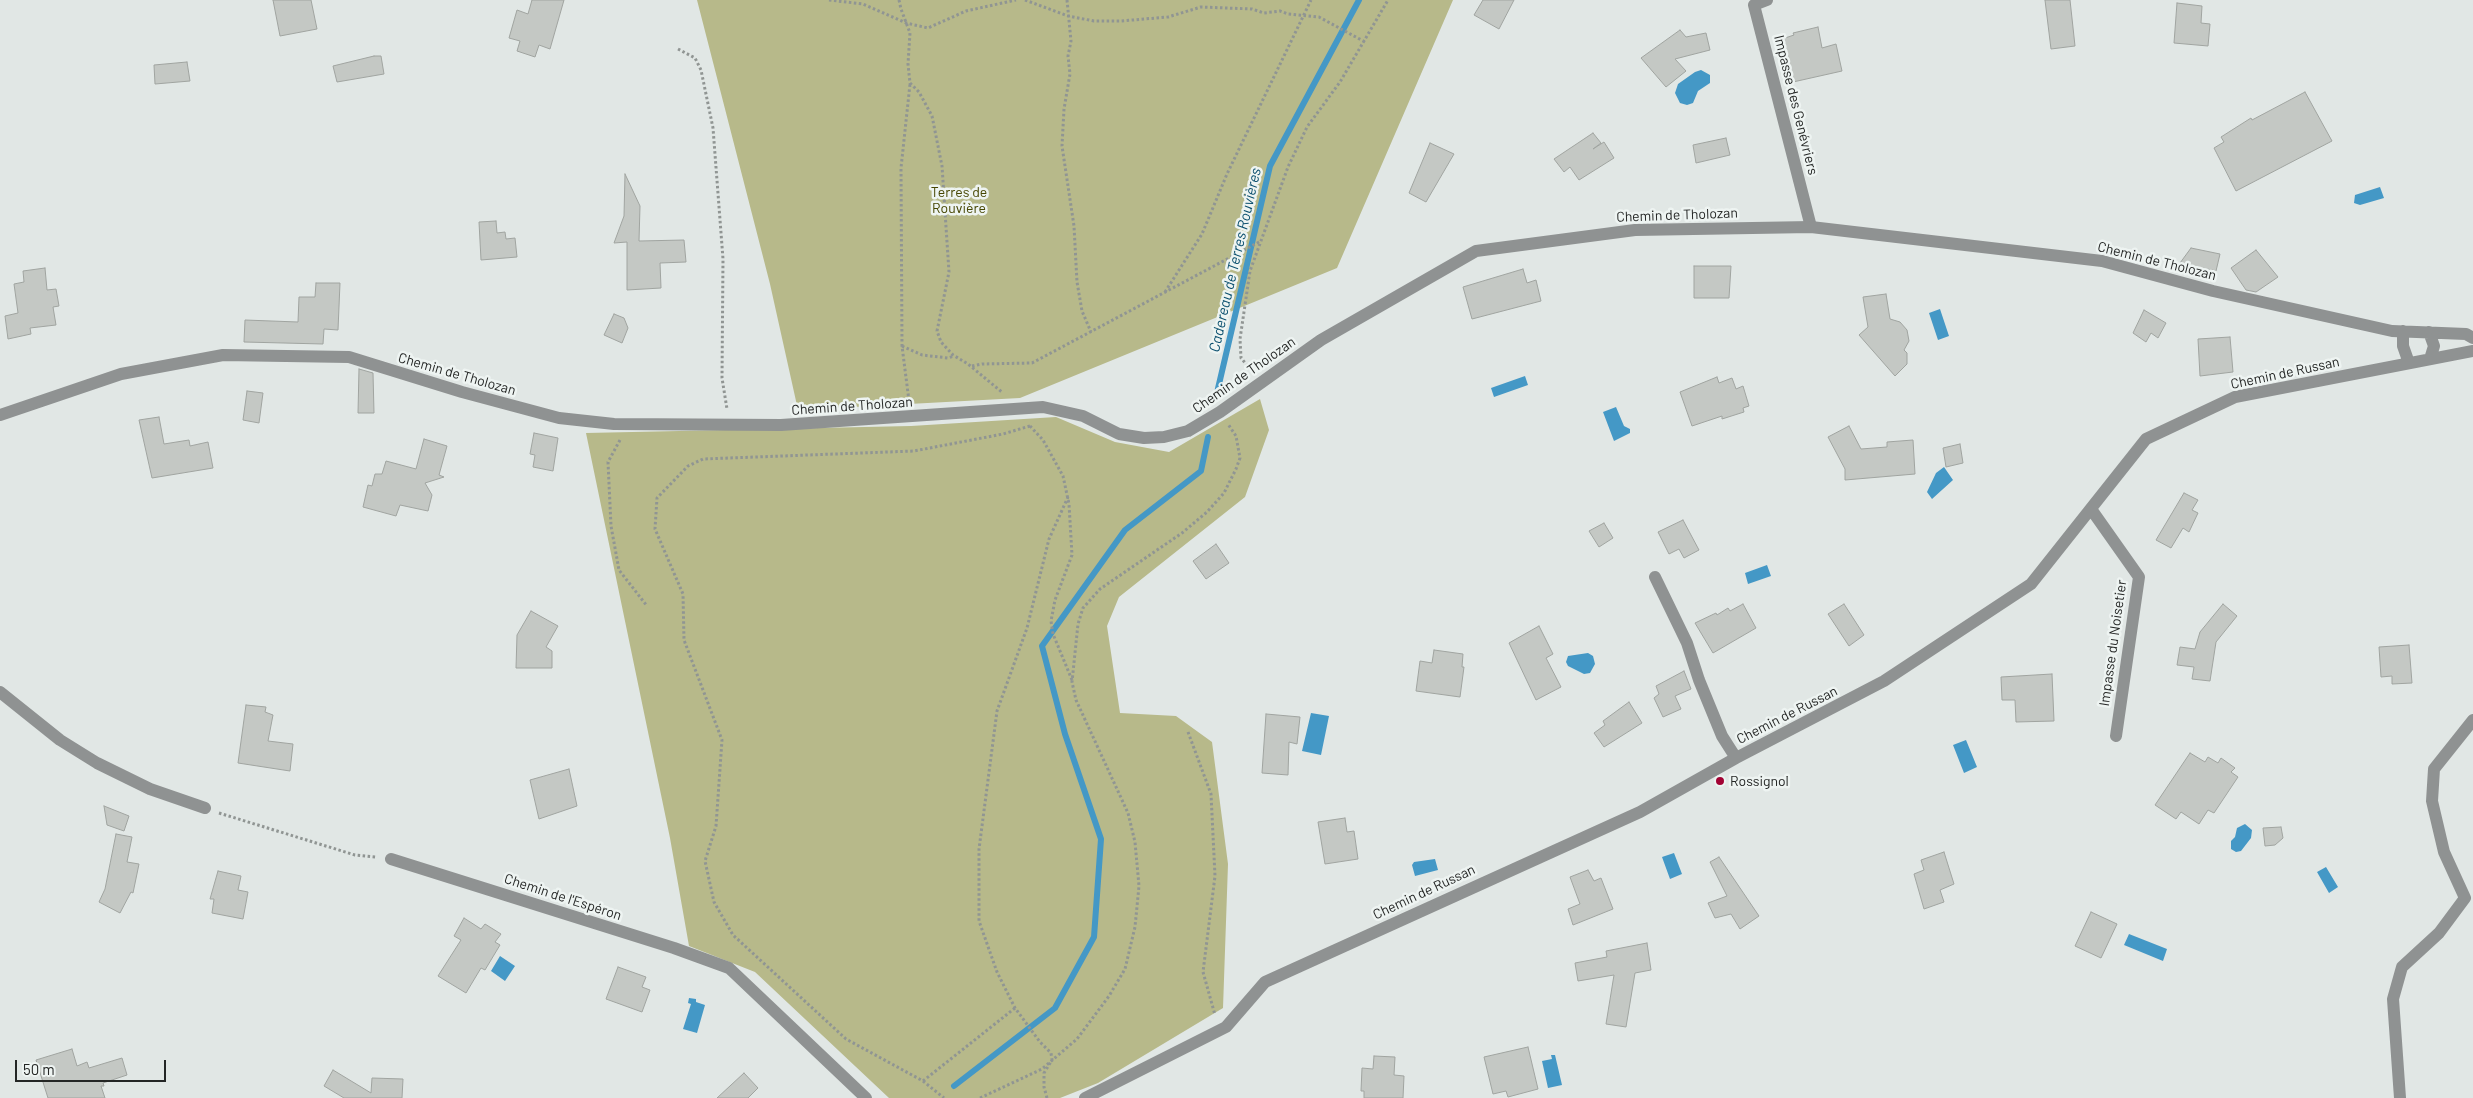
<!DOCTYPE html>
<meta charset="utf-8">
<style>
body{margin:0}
#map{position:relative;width:2473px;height:1098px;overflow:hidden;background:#e1e7e5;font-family:Barlow,sans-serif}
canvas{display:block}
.scale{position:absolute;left:15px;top:1060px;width:151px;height:22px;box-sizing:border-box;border:2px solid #242625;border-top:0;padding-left:6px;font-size:15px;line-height:18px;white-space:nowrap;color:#242625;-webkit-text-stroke:4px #eef4f2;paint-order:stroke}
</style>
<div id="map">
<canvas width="2473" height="1098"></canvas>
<div class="scale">50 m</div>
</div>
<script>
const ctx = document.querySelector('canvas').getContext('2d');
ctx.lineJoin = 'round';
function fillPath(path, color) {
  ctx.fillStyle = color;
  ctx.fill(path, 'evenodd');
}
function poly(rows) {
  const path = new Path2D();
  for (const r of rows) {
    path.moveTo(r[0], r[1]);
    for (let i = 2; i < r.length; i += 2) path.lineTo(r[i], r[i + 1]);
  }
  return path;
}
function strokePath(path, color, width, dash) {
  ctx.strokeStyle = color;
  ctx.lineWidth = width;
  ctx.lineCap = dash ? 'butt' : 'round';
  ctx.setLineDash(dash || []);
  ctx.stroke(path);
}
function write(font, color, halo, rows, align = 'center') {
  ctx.font = font + ' Barlow,sans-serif';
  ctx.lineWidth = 5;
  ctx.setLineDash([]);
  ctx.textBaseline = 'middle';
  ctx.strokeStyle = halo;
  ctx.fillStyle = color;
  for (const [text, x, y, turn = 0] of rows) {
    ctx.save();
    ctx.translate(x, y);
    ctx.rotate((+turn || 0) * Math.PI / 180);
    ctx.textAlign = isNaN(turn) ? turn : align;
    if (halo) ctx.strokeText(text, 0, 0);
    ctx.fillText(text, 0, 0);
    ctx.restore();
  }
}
fillPath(poly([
 [697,0,1453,0,1337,268,1020,398,798,410,770,284],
 [1260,399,1269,430,1245,497,1119,597,1107,626,1120,713,1176,716,1212,742,1228,864,1223,1008,1098,1083,1060,1098,889,1098,755,972,689,946,670,838,586,433,911,426,1056,417,1115,442,1169,452]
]), '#b7b98a');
fillPath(poly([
 [1701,70,1710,75,1710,83,1698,91,1693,103,1687,105,1680,103,1675,93,1678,84,1695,72],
 [2380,187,2384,198,2360,205,2354,203,2355,195],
 [1940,309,1949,336,1938,340,1929,313],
 [1525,376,1528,385,1494,397,1491,388],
 [1616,407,1624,426,1630,429,1630,433,1614,441,1603,412],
 [1944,467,1953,480,1932,499,1927,492,1936,473],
 [1767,565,1771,576,1748,584,1745,573],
 [1588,653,1593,656,1595,664,1590,673,1584,674,1568,666,1566,662,1568,656],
 [1311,713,1329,716,1321,755,1302,751],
 [1966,740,1977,767,1964,773,1953,745],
 [2245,824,2252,830,2251,838,2241,851,2236,852,2231,849,2231,841,2235,837,2237,828],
 [1674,853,1682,874,1670,879,1662,857],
 [1435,859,1438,870,1415,876,1412,865,1414,862],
 [2326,867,2338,887,2329,893,2317,872],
 [2129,934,2167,949,2163,961,2124,945],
 [500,956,515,966,505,981,491,971],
 [689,998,696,999,696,1002,705,1005,697,1033,683,1029,691,1004,688,1003],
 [1551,1055,1555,1055,1562,1085,1548,1088,1542,1061,1552,1059]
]), '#4498c6');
strokePath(poly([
 [1216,397,1270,166,1359,0],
 [954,1086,1055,1008,1094,937,1101,839,1065,734,1042,646,1125,530,1201,471,1208,437]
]), '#4498c6', 6);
const building = poly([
 [273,0,311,0,317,29,280,36,273,0],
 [532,0,564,0,550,49,539,45,535,57,517,51,520,41,509,38,517,10,528,14,532,0],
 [1483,0,1514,0,1499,29,1474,15,1483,0],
 [2045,0,2070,0,2075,46,2051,49,2045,0],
 [2177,3,2202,6,2201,23,2210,24,2208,46,2174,43,2177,3],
 [1818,27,1822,48,1836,44,1842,71,1793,82,1782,39,1794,35,1793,33,1818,27],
 [1680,30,1686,37,1706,33,1710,50,1675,59,1686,71,1666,87,1641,58,1680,30],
 [374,56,381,56,384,74,337,82,333,66,374,56],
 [187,62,190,81,155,84,154,65,187,62],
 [2305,92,2332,141,2236,191,2214,148,2224,142,2221,137,2251,118,2252,120,2305,92],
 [1593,133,1601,143,1593,149,1604,142,1614,158,1579,180,1570,167,1564,172,1554,159,1593,133],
 [1726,138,1730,155,1696,163,1693,145,1726,138],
 [1430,143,1454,154,1426,202,1409,193,1430,143],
 [625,174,640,206,639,241,684,240,686,262,660,263,661,288,627,290,627,242,614,243,624,216,625,174],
 [496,221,497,233,505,232,506,239,515,238,517,257,481,260,479,222,496,221],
 [2191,248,2220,254,2216,271,2180,263,2191,248],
 [2256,250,2278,277,2256,292,2246,290,2231,268,2256,250],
 [1694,266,1731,266,1729,298,1694,298,1694,266],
 [45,268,47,290,56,289,59,306,53,307,56,325,30,328,31,334,8,339,5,316,18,313,14,284,24,282,23,271,45,268],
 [1523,269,1527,283,1536,280,1541,301,1472,319,1463,287,1523,269],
 [316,283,340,283,338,330,324,329,323,344,244,342,245,320,298,322,299,297,315,297,316,283],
 [1886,294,1890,319,1900,322,1907,330,1909,341,1904,350,1907,353,1907,364,1895,376,1859,335,1868,327,1863,297,1886,294],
 [2144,310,2166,323,2158,338,2151,333,2146,342,2133,333,2144,310],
 [614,314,624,318,628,328,622,343,604,335,614,314],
 [2230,337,2233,372,2200,376,2198,339,2230,337],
 [359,369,373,373,374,413,358,413,359,369],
 [1717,377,1719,383,1732,378,1736,389,1743,386,1749,406,1743,408,1744,412,1722,419,1722,416,1692,426,1680,392,1717,377],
 [247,391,263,393,259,423,243,420,247,391],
 [159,417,164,444,189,440,190,446,208,442,213,468,152,478,139,420,159,417],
 [1849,426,1861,449,1887,447,1887,442,1913,440,1915,474,1845,480,1845,469,1828,437,1849,426],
 [534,433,558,438,553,471,533,467,535,455,530,454,534,433],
 [424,439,447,446,439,475,444,477,425,483,432,495,428,511,400,505,396,516,363,507,368,485,372,486,375,474,382,474,386,461,416,469,424,439],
 [1960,444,1963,463,1946,467,1943,448,1960,444],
 [2184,493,2198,500,2192,510,2198,513,2189,532,2183,528,2171,548,2156,540,2184,493],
 [1683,520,1699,550,1684,558,1679,549,1669,554,1658,532,1683,520],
 [1604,523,1613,538,1599,547,1589,531,1604,523],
 [1216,544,1229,563,1206,579,1193,561,1216,544],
 [1743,604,1756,628,1713,653,1695,623,1716,613,1717,615,1728,608,1730,611,1743,604],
 [1844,604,1864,635,1849,646,1828,614,1844,604],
 [2223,604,2237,616,2216,642,2210,681,2192,679,2194,667,2177,665,2180,647,2195,649,2200,632,2223,604],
 [531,611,558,626,546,647,552,651,552,668,516,668,517,635,531,611],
 [1539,626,1553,654,1546,658,1561,687,1536,700,1509,643,1539,626],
 [2409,645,2412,683,2392,684,2392,676,2381,677,2379,647,2409,645],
 [1434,650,1463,654,1462,667,1464,667,1460,697,1416,691,1420,661,1432,663,1434,650],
 [1684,671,1691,689,1675,696,1681,709,1663,717,1654,698,1659,694,1656,686,1684,671],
 [2052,674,2054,721,2016,722,2015,700,2002,700,2001,677,2052,674],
 [1629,702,1642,723,1604,747,1594,733,1605,725,1603,721,1629,702],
 [246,705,266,707,265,712,273,715,268,741,293,744,290,771,238,763,246,705],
 [1266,714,1300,717,1297,744,1289,742,1288,775,1262,773,1266,714],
 [2190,753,2205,762,2208,757,2218,763,2221,758,2235,768,2231,772,2238,777,2214,813,2208,810,2199,824,2181,812,2176,819,2155,805,2190,753],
 [569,769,577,806,539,819,530,780,569,769],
 [104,806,129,816,124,831,107,825,104,806],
 [1345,818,1347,832,1354,831,1358,859,1325,864,1318,822,1345,818],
 [2281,827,2283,838,2275,845,2265,846,2263,828,2281,827],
 [116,834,132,837,127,862,139,864,133,893,131,892,120,913,99,902,105,889,116,834],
 [1944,852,1954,884,1940,890,1944,902,1924,909,1914,874,1924,870,1921,860,1944,852],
 [1719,857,1759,916,1740,929,1731,914,1715,918,1708,903,1727,896,1710,862,1719,857],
 [1588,870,1594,881,1601,878,1613,909,1573,925,1568,909,1580,904,1570,877,1588,870],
 [218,871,241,876,238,890,248,892,243,919,212,913,214,899,210,899,218,871],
 [2091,912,2117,924,2101,958,2075,946,2091,912],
 [464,918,481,929,485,924,501,934,495,942,500,945,485,970,481,968,466,993,438,976,461,940,454,936,464,918],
 [1647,943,1651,970,1635,973,1626,1027,1606,1024,1614,975,1578,981,1575,963,1607,957,1606,951,1647,943],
 [618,967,646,977,642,987,650,990,642,1012,606,999,618,967],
 [1528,1047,1538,1089,1508,1097,1506,1091,1493,1094,1484,1057,1528,1047],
 [72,1049,77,1066,87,1062,89,1068,122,1058,127,1075,103,1083,104,1086,101,1086,105,1098,48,1098,36,1060,72,1049],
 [1374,1056,1395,1057,1394,1075,1404,1076,1403,1098,1364,1098,1364,1091,1361,1091,1362,1068,1373,1069,1374,1056],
 [333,1070,371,1093,372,1078,403,1079,402,1098,344,1098,324,1086,333,1070],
 [744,1073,758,1088,748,1098,717,1098,744,1073]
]);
fillPath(building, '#c4c8c4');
strokePath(building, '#a0a4a0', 1);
strokePath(poly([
 [829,0,863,4,906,23,928,28,966,11,1016,0],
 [899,0,901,9,910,33,908,64,910,83,919,92,932,116,942,166,949,272,937,331,941,342,953,355,968,364,1003,393],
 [1025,0,1068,16,1094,21,1121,21,1168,17,1201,7,1252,9,1264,13,1280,11,1288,14,1319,17,1365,42],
 [1067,0,1071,41,1068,56,1070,74,1064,109,1062,146,1074,226,1077,282,1082,311,1091,332],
 [678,49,695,58,701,70,713,128,723,259,722,378,727,409],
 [1165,292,1202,234,1227,174,1311,0],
 [902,346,922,355,948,358,954,356],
 [972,366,982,364,1032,363,1261,241],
 [1251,370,1241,358,1240,339,1250,271,1288,167,1307,127,1340,82,1388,0],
 [909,401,902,346,901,168,910,84],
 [1030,426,1043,440,1063,476,1069,504,1072,555,1055,600,1051,621,1053,634,1072,680],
 [620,440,608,462,611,526,619,570,647,606],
 [1188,732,1211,794,1215,876,1203,972,1215,1015],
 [219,813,355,855,376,857],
 [1015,1008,923,1081,846,1039,733,935,714,902,705,861,716,826,722,740,684,640,683,594,655,529,657,498,688,466,703,459,914,451,1003,434,1030,426],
 [923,1081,944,1098],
 [980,1098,1042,1069,1077,1039,1109,996,1125,969,1135,927,1139,886,1135,842,1128,813,1076,700,1072,682,1078,624,1083,608,1100,589,1182,533,1207,512,1224,493,1236,469,1240,458,1236,436,1228,424],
 [1047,1098,1044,1087,1044,1073,1052,1060,1051,1053,1040,1042,1015,1008,997,972,979,921,979,849,997,711,1027,628,1049,539,1068,497]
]), '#909593', 3, [2.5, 2.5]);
strokePath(poly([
 [1767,0,1754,5,1811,227]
]), '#8f9292', 12);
strokePath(poly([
 [2403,331,2403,346,2409,363],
 [2429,332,2434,346,2430,359],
 [0,415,121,374,223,355,349,357,462,392,559,418,614,424,781,425,1043,407,1083,416,1119,434,1144,438,1164,437,1188,431,1220,412,1321,340,1476,251,1635,230,1811,227,2102,261,2213,291,2392,331,2466,334,2473,338],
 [2091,509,2139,577,2116,736],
 [1655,577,1687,643,1699,680,1722,736,1736,758],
 [0,692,60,740,97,763,150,789,205,808],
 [391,859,674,948,729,968,866,1098],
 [1085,1098,1226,1027,1265,982,1640,812,1736,758,1884,681,2031,584,2146,439,2235,397,2473,351],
 [2400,1098,2393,999,2402,967,2439,933,2465,898,2444,852,2432,801,2434,769,2473,720]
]), '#8f9292', 12);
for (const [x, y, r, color] of [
 [1720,781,5,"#a20233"]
]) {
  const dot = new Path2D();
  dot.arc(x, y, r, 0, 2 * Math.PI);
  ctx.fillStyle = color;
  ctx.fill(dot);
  strokePath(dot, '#eef4f2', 2);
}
write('14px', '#242625', '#eef4f2', [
 ["Impasse des Genévriers",1796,105,76],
 ["Chemin de Tholozan",1677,215,-2],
 ["Chemin de Tholozan",2157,261,14],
 ["Chemin de Russan",2285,373,-12],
 ["Chemin de Tholozan",457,374,16],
 ["Chemin de Tholozan",1244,375,-35],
 ["Chemin de Tholozan",852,406,-4],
 ["Impasse du Noisetier",2113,643,-82],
 ["Chemin de Russan",1787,715,-27],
 ["Chemin de Russan",1424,892,-25],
 ["Chemin de l'Espéron",563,897,18]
]);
write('14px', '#454501', '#eef4f2', [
 ["Terres de",959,192],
 ["Rouvière",959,208]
]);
write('14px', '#242625', '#eef4f2', [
 ["Rossignol",1730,781]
], 'left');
write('italic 15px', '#094e6d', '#eef4f2', [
 ["Cadereau de Terres Rouvières",1235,260,-77]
]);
</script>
